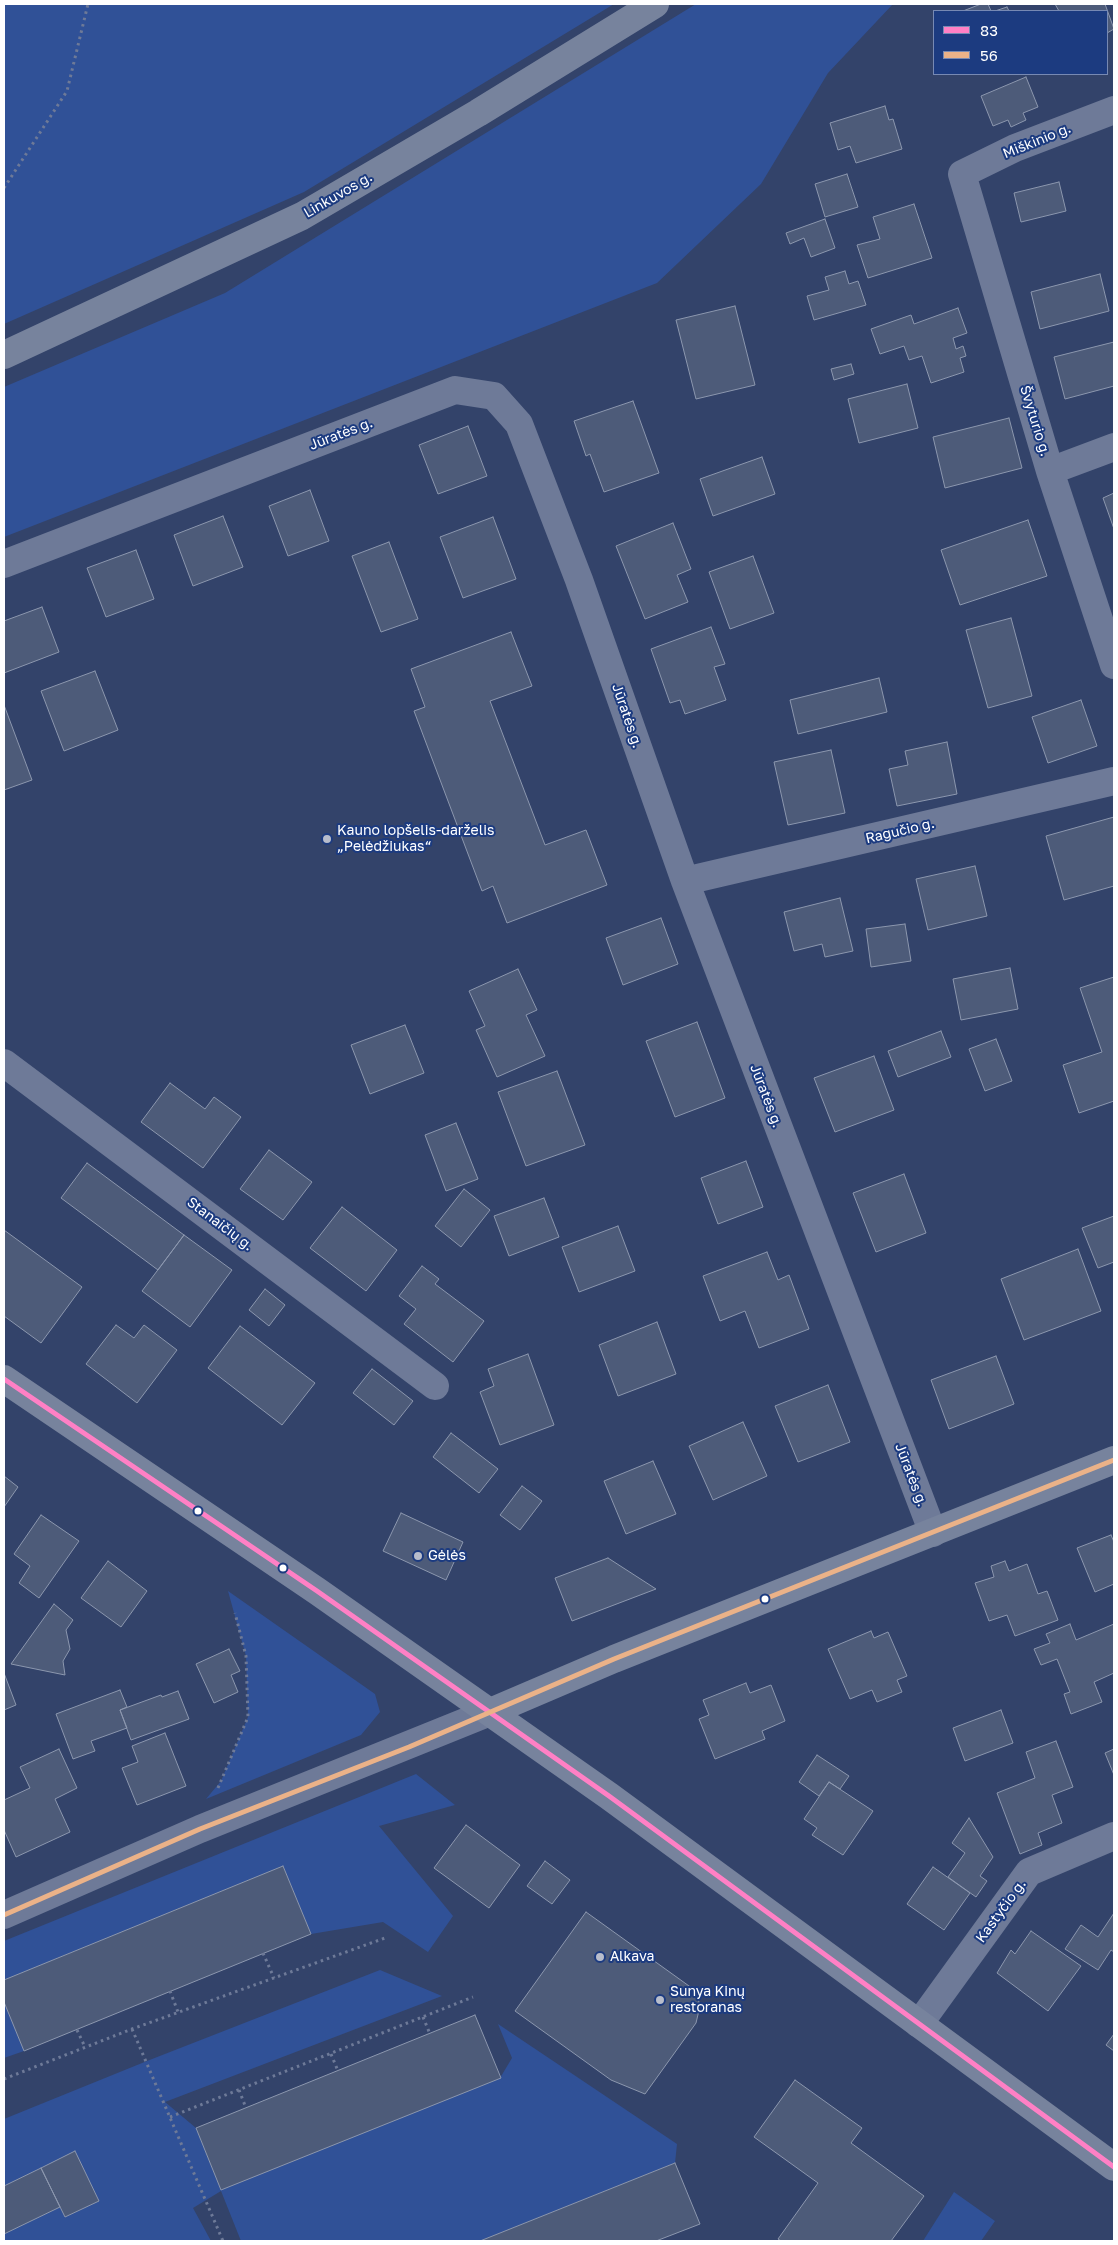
<!DOCTYPE html>
<meta charset="utf-8">
<style>
body{margin:0}
#map{position:relative;width:1118px;height:2245px;overflow:hidden;background:#33436a;font-family:"Golos Text",sans-serif}
canvas{display:block}
.frame{position:absolute;inset:0;border:5px solid #fff;pointer-events:none}
.legend{position:absolute;left:933px;top:10px;width:175px;height:65px;box-sizing:border-box;background:#1c3b80;border:1px solid #7789b3;margin:0;padding:6px 9px;list-style:none;font-size:15px;color:#fff}
.legend li{display:flex;align-items:center;gap:10px;height:25px}
.legend b{width:25px;border:1px solid #7789b3}
</style>
<div id="map">
<canvas width="1118" height="2245"></canvas>
<div class="frame"></div>
<ul class="legend">
<li><b style="height:6px;background:#ff80c5"></b>83</li>
<li><b style="height:6px;background:#ebb288"></b>56</li>
</ul>
</div>
<script>
const ctx = document.querySelector('canvas').getContext('2d');
ctx.lineJoin = 'round';
function fillPath(path, color) {
  ctx.fillStyle = color;
  ctx.fill(path, 'evenodd');
}
function poly(rows) {
  const path = new Path2D();
  for (const r of rows) {
    path.moveTo(r[0], r[1]);
    for (let i = 2; i < r.length; i += 2) path.lineTo(r[i], r[i + 1]);
  }
  return path;
}
function strokePath(path, color, width, dash) {
  ctx.strokeStyle = color;
  ctx.lineWidth = width;
  ctx.lineCap = dash ? 'butt' : 'round';
  ctx.setLineDash(dash || []);
  ctx.stroke(path);
}
function write(font, color, halo, rows, align = 'center') {
  ctx.font = font + ' "Golos Text",sans-serif';
  ctx.lineWidth = 4;
  ctx.setLineDash([]);
  ctx.textBaseline = 'middle';
  ctx.strokeStyle = halo;
  ctx.fillStyle = color;
  for (const [text, x, y, turn = 0] of rows) {
    ctx.save();
    ctx.translate(x, y);
    ctx.rotate((+turn || 0) * Math.PI / 180);
    ctx.textAlign = isNaN(turn) ? turn : align;
    if (halo) ctx.strokeText(text, 0, 0);
    ctx.fillText(text, 0, 0);
    ctx.restore();
  }
}
fillPath(poly([
 [4,4,614,4,304,192,4,324],
 [696,4,893,4,828,73,761,184,657,283,4,537,4,387,225,293],
 [228,1591,375,1694,380,1712,361,1735,206,1799,221,1781,248,1717,246,1656],
 [416,1774,455,1805,379,1826,453,1916,428,1952,383,1922,311,1934,283,1866,4,1980,4,1941],
 [380,1970,442,1996,165,2102,196,2128,221,2190,500,2078,512,2058,498,2024,677,2144,675,2163,480,2241,241,2241,221,2191,193,2208,211,2241,4,2241,4,2234,60,2207,65,2217,99,2201,75,2152,4,2186,4,2119,147,2061],
 [4,2002,24,2051,4,2058],
 [954,2192,995,2221,981,2241,923,2241]
]), '#305197');
const building = poly([
 [981,4,988,4,991,11,963,11,981,4],
 [1055,4,1105,4,1114,29,1107,33,1107,11,1059,11,1055,4],
 [1007,7,1009,11,995,11,1007,7],
 [1026,77,1038,107,1023,113,1026,120,1011,127,1008,120,993,126,981,96,1026,77],
 [885,106,889,120,893,119,902,149,856,163,850,146,838,150,830,123,885,106],
 [847,174,858,207,825,217,815,184,847,174],
 [1059,182,1066,211,1021,222,1014,193,1059,182],
 [914,204,932,258,868,278,857,245,880,239,873,217,914,204],
 [825,219,835,248,811,257,804,238,790,244,786,233,825,219],
 [845,271,849,284,858,281,866,305,814,320,807,296,829,290,825,277,845,271],
 [1100,274,1109,311,1040,329,1031,292,1100,274],
 [735,306,755,385,696,399,676,320,735,306],
 [958,308,967,333,953,338,956,349,963,346,966,356,960,358,964,372,931,383,922,356,909,360,904,346,880,354,871,329,911,315,914,324,958,308],
 [1114,342,1114,386,1065,399,1054,357,1114,342],
 [851,364,854,374,834,380,831,369,851,364],
 [907,384,918,428,859,443,848,399,907,384],
 [633,401,659,473,604,492,590,454,586,456,574,421,633,401],
 [1009,418,1022,468,945,488,933,437,1009,418],
 [468,426,487,476,438,494,419,445,468,426],
 [762,457,775,494,713,516,700,479,762,457],
 [310,490,329,541,288,556,269,506,310,490],
 [1114,493,1114,529,1103,498,1114,493],
 [223,516,243,567,193,586,174,535,223,516],
 [493,517,516,579,463,598,440,537,493,517],
 [1028,520,1047,576,960,605,941,550,1028,520],
 [673,523,691,569,677,575,688,602,645,619,616,546,673,523],
 [389,542,418,619,381,632,352,556,389,542],
 [136,550,154,599,106,617,87,568,136,550],
 [753,556,774,613,730,629,709,572,753,556],
 [42,607,59,652,4,673,4,621,42,607],
 [1011,618,1032,696,988,708,966,630,1011,618],
 [711,627,725,664,714,667,726,700,685,714,680,700,670,703,651,649,711,627],
 [511,632,532,686,490,701,545,845,586,830,607,885,507,923,493,886,482,891,414,711,425,707,411,669,511,632],
 [95,671,118,730,64,751,41,691,95,671],
 [879,678,887,712,798,734,790,700,879,678],
 [1081,700,1097,746,1048,763,1032,717,1081,700],
 [4,705,32,780,4,790,4,705],
 [947,742,957,794,897,806,889,769,908,765,905,751,947,742],
 [831,750,845,813,788,825,774,762,831,750],
 [1114,817,1114,886,1064,900,1046,836,1114,817],
 [975,866,987,916,928,930,916,879,975,866],
 [840,898,853,951,825,957,822,944,794,951,784,912,840,898],
 [661,918,678,964,623,985,606,938,661,918],
 [905,924,911,961,871,967,866,929,905,924],
 [1010,968,1018,1009,961,1020,953,979,1010,968],
 [518,969,537,1010,526,1015,545,1056,497,1077,476,1030,485,1026,469,991,518,969],
 [1114,977,1114,1101,1079,1113,1063,1065,1102,1052,1080,988,1114,977],
 [697,1022,725,1098,675,1117,646,1041,697,1022],
 [405,1025,424,1073,370,1094,351,1045,405,1025],
 [941,1031,951,1057,898,1077,888,1051,941,1031],
 [996,1039,1012,1081,985,1091,969,1049,996,1039],
 [874,1056,894,1110,835,1132,814,1078,874,1056],
 [557,1071,585,1145,526,1166,498,1092,557,1071],
 [170,1083,205,1109,214,1097,241,1117,203,1168,141,1122,170,1083],
 [456,1123,478,1179,446,1191,425,1135,456,1123],
 [269,1150,312,1182,283,1220,240,1189,269,1150],
 [746,1161,763,1207,718,1224,701,1178,746,1161],
 [87,1163,184,1235,158,1270,61,1198,87,1163],
 [904,1174,926,1233,876,1252,853,1193,904,1174],
 [464,1189,490,1210,461,1247,435,1226,464,1189],
 [544,1198,559,1237,509,1256,494,1216,544,1198],
 [342,1207,397,1250,366,1291,310,1248,342,1207],
 [1114,1216,1114,1262,1098,1268,1082,1228,1114,1216],
 [618,1226,635,1271,579,1292,562,1247,618,1226],
 [4,1230,82,1287,41,1343,4,1316,4,1230],
 [184,1235,232,1270,190,1327,142,1291,184,1235],
 [1078,1249,1101,1311,1024,1340,1001,1279,1078,1249],
 [767,1252,778,1280,789,1275,809,1329,759,1348,745,1311,720,1321,703,1276,767,1252],
 [422,1266,439,1279,435,1284,484,1321,453,1362,404,1324,416,1309,399,1296,422,1266],
 [265,1289,285,1305,269,1326,249,1310,265,1289],
 [657,1322,676,1374,618,1396,599,1345,657,1322],
 [116,1325,134,1338,144,1325,177,1350,137,1403,86,1364,116,1325],
 [240,1326,315,1383,282,1425,208,1368,240,1326],
 [528,1354,554,1425,500,1445,480,1392,494,1386,488,1369,528,1354],
 [996,1356,1014,1404,949,1429,931,1380,996,1356],
 [372,1369,413,1401,394,1425,353,1393,372,1369],
 [828,1385,850,1442,798,1462,775,1406,828,1385],
 [743,1422,767,1476,713,1500,689,1446,743,1422],
 [451,1433,498,1469,479,1493,433,1457,451,1433],
 [653,1461,676,1514,626,1534,604,1481,653,1461],
 [4,1476,18,1487,4,1507,4,1476],
 [522,1486,542,1501,520,1530,500,1515,522,1486],
 [401,1513,463,1542,446,1580,383,1551,401,1513],
 [41,1515,79,1541,39,1598,19,1583,30,1566,14,1554,41,1515],
 [1111,1535,1114,1542,1114,1584,1095,1592,1077,1548,1111,1535],
 [608,1558,656,1589,572,1621,555,1578,608,1558],
 [108,1561,147,1591,121,1627,81,1598,108,1561],
 [1005,1561,1009,1571,1027,1564,1038,1594,1047,1591,1058,1620,1015,1636,1007,1615,989,1621,975,1583,994,1577,991,1566,1005,1561],
 [54,1604,73,1620,66,1630,70,1649,63,1661,65,1675,11,1664,54,1604],
 [1070,1624,1076,1640,1114,1624,1114,1673,1094,1682,1102,1702,1071,1714,1064,1694,1070,1692,1057,1659,1041,1665,1034,1649,1050,1643,1046,1634,1070,1624],
 [871,1631,874,1638,888,1632,907,1676,897,1680,902,1692,877,1702,872,1690,850,1699,828,1649,871,1631],
 [229,1649,240,1671,231,1675,238,1692,214,1703,196,1664,229,1649],
 [4,1673,16,1705,4,1710,4,1673],
 [746,1683,750,1693,771,1685,785,1721,762,1731,765,1739,715,1759,699,1719,709,1715,703,1700,746,1683],
 [120,1690,127,1707,120,1710,127,1728,91,1741,95,1751,73,1759,56,1714,120,1690],
 [178,1691,189,1719,131,1740,120,1710,161,1695,162,1697,178,1691],
 [1001,1710,1013,1743,965,1761,953,1728,1001,1710],
 [165,1733,186,1786,137,1805,122,1768,138,1762,132,1746,165,1733],
 [1056,1741,1073,1787,1052,1795,1062,1823,1038,1833,1042,1845,1020,1854,997,1793,1035,1778,1026,1752,1056,1741],
 [59,1749,77,1788,55,1799,70,1832,16,1857,4,1830,4,1800,30,1788,20,1767,59,1749],
 [1114,1749,1114,1775,1105,1753,1114,1749],
 [817,1755,849,1776,840,1789,829,1782,819,1796,799,1782,817,1755],
 [829,1782,873,1811,843,1855,812,1835,817,1828,804,1819,829,1782],
 [969,1818,993,1857,980,1876,987,1881,976,1897,948,1877,965,1853,952,1843,969,1818],
 [466,1825,520,1865,489,1908,434,1868,466,1825],
 [545,1861,570,1880,552,1904,527,1886,545,1861],
 [283,1866,311,1934,24,2051,4,2002,4,1980,283,1866],
 [933,1867,970,1893,944,1930,907,1904,933,1867],
 [586,1912,696,1991,700,2006,696,2023,645,2094,611,2080,515,2011,586,1912],
 [1114,1913,1114,1952,1111,1950,1098,1970,1065,1949,1081,1925,1098,1937,1114,1913],
 [1031,1931,1081,1966,1048,2011,997,1973,1011,1950,1015,1954,1031,1931],
 [475,2015,501,2078,221,2190,196,2128,475,2015],
 [1114,2034,1114,2051,1106,2045,1114,2034],
 [795,2080,862,2128,851,2143,924,2196,891,2241,781,2241,778,2239,818,2183,754,2137,795,2080],
 [75,2151,99,2201,65,2217,41,2168,75,2151],
 [675,2163,700,2224,656,2241,480,2241,675,2163],
 [41,2168,60,2207,4,2234,4,2186,41,2168]
]);
fillPath(building, '#4d5b79');
strokePath(building, '#8c97ae', 1);
strokePath(poly([
 [4,188,67,91,88,4],
 [218,1788,248,1717,246,1656,235,1613],
 [263,1953,274,1978],
 [170,1991,178,2012],
 [423,2017,430,2034],
 [132,2029,223,2241],
 [77,2030,85,2047],
 [331,2054,338,2071],
 [4,2079,132,2029,385,1938],
 [239,2090,246,2108],
 [170,2117,473,1997]
]), '#6e7a98', 3, [2.5, 4]);
strokePath(poly([
 [1114,110,1015,148,962,174,1050,471,1114,665],
 [1050,471,1114,447],
 [4,564,455,390,494,396,519,424,579,580,685,881,933,1533],
 [685,881,1114,781],
 [4,1063,435,1386],
 [4,1915,200,1829,490,1712],
 [919,2024,1029,1872,1114,1836]
]), '#6e7a98', 28);
strokePath(poly([
 [4,355,302,216,478,113,655,4],
 [4,1379,317,1591,609,1796,1114,2167],
 [490,1712,614,1659,1114,1460]
]), '#77839d', 28);
strokePath(poly([
 [4,1379,317,1591,609,1796,1114,2167]
]), '#ff80c5', 5);
strokePath(poly([
 [4,1915,200,1829,409,1747,614,1659,1114,1460]
]), '#ebb288', 5);
for (const [x, y, r, color] of [
 [327,839,5,"#b8bdcb"],
 [198,1511,4.5,"#fff"],
 [418,1556,5,"#b8bdcb"],
 [283,1568,4.5,"#fff"],
 [765,1599,4.5,"#fff"],
 [600,1957,5,"#b8bdcb"],
 [660,2000,5,"#b8bdcb"]
]) {
  const dot = new Path2D();
  dot.arc(x, y, r, 0, 2 * Math.PI);
  ctx.fillStyle = color;
  ctx.fill(dot);
  strokePath(dot, '#1c3b80', 2);
}
write('14px', '#fff', '#1c3b80', [
 ["Miškinio g.",1037,141,-22],
 ["Linkuvos g.",338,195,-30],
 ["Švyturio g.",1035,421,73],
 ["Jūratės g.",341,434,-21],
 ["Jūratės g.",627,716,71],
 ["Ragučio g.",900,831,-13],
 ["Jūratės g.",766,1096,69],
 ["Stanaičių g.",220,1224,37],
 ["Jūratės g.",911,1475,69],
 ["Kastyčio g.",1001,1911,-54]
]);
write('14px', '#fff', '#1c3b80', [
 ["Kauno lopšelis-darželis",337,831],
 ["„Pelėdžiukas“",337,847],
 ["Gėlės",428,1556],
 ["Alkava",610,1957],
 ["Sunya Kinų",670,1992],
 ["restoranas",670,2008]
], 'left');
</script>
